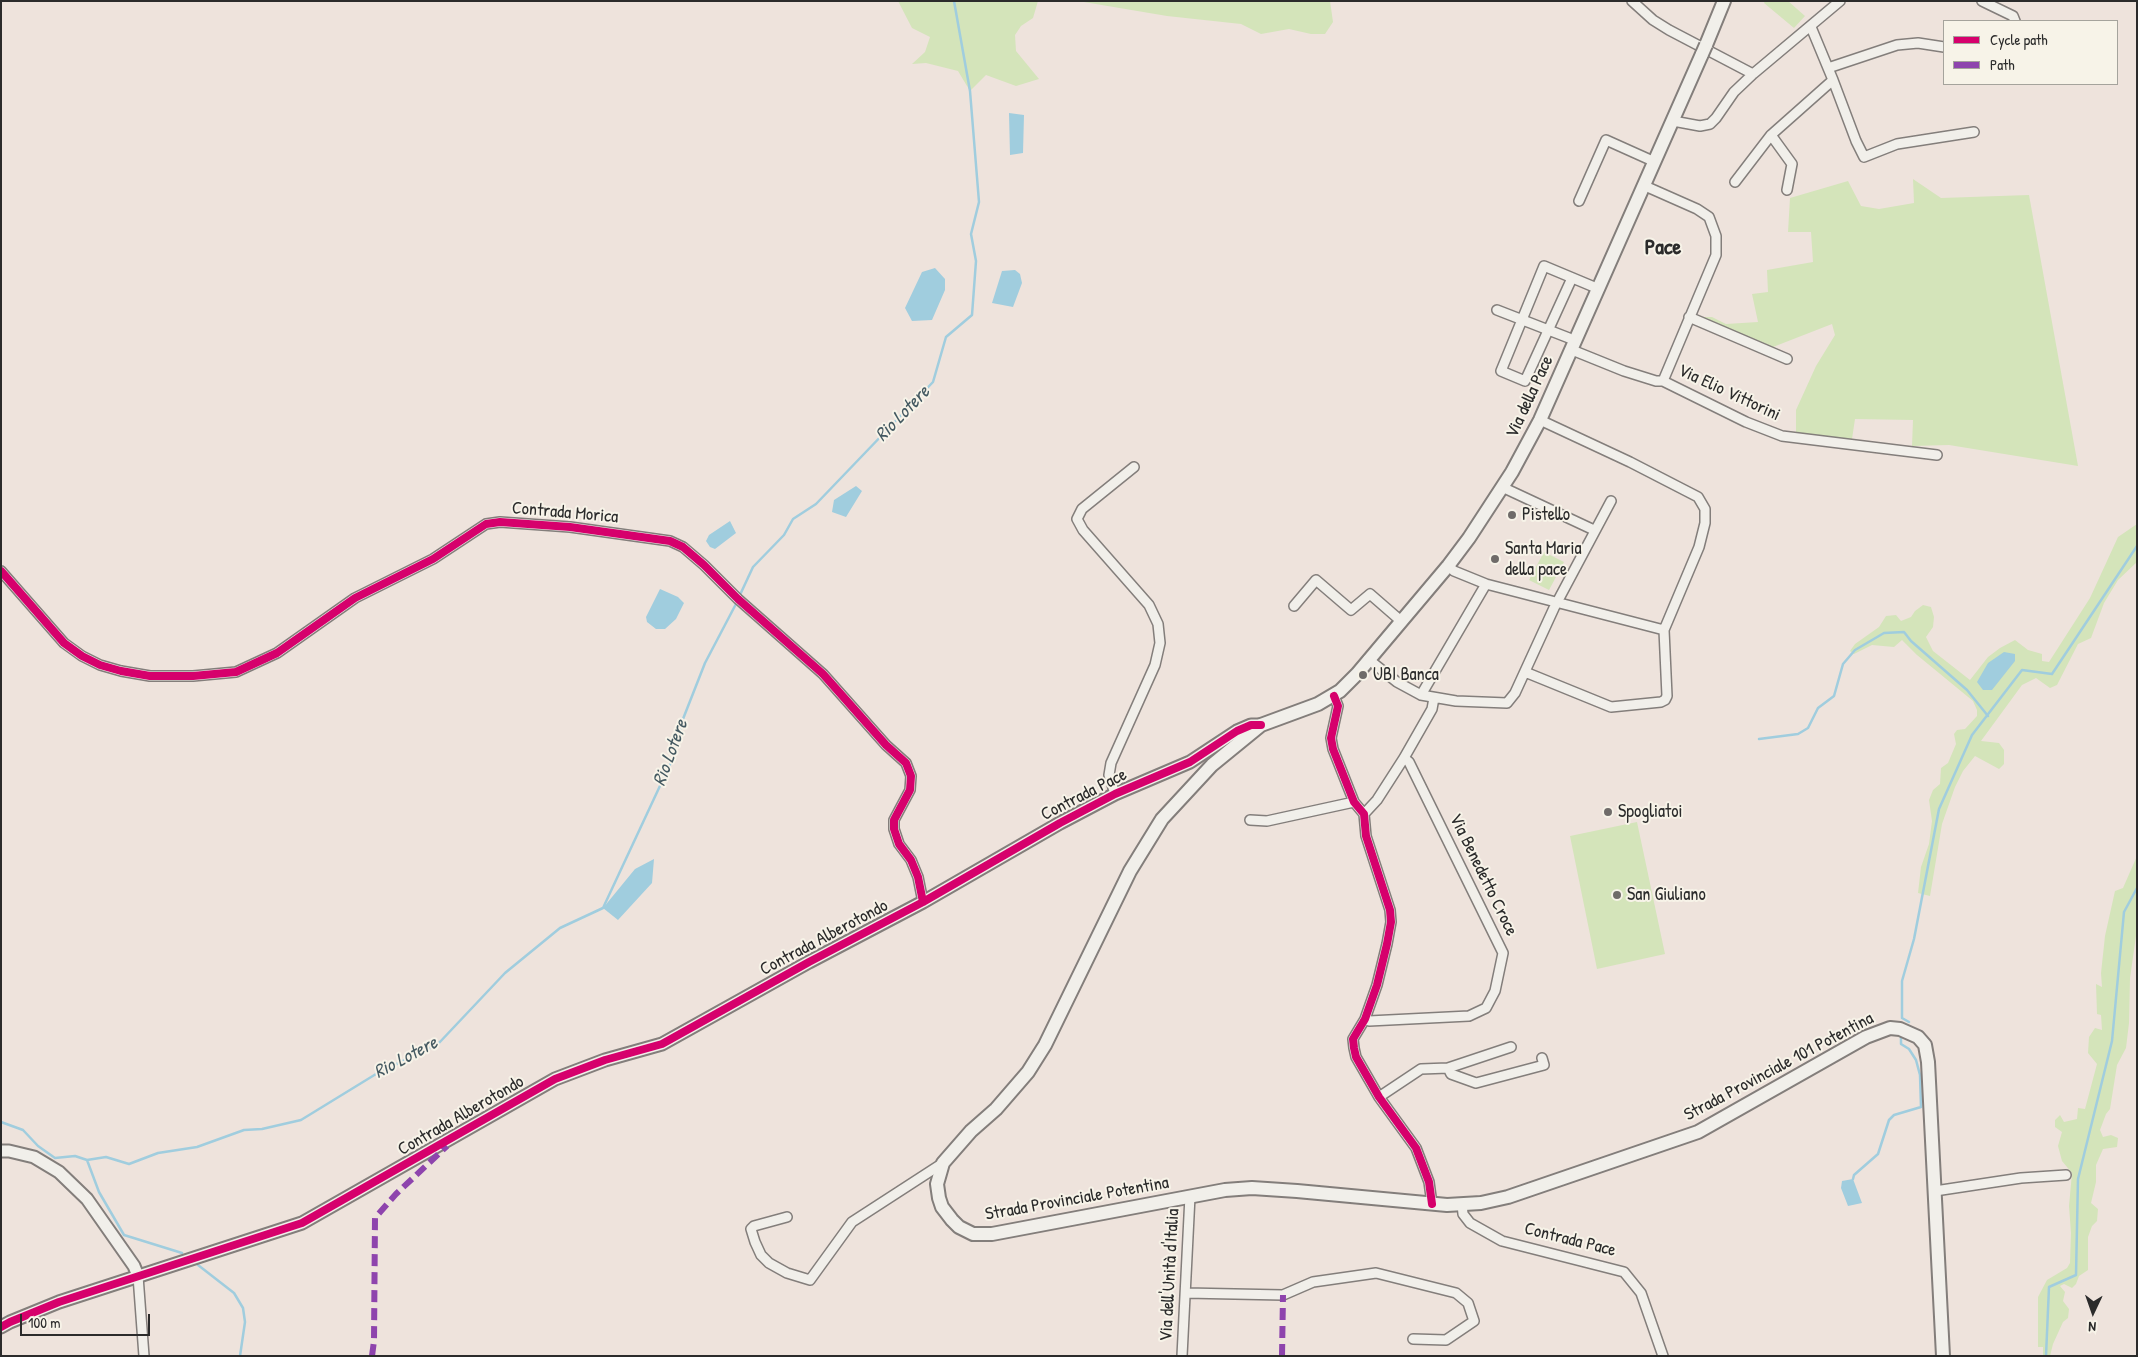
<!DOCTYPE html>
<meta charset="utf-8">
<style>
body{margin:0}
#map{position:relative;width:2138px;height:1357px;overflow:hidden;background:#eee3dc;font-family:"Patrick Hand",sans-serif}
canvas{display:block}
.frame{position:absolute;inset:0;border:2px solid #2b2b2b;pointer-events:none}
.legend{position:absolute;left:1943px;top:20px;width:175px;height:65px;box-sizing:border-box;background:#f7f3e8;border:1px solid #a5a39c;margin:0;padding:6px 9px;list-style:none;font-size:15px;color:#2b2b2b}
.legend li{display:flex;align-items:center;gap:10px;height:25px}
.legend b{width:25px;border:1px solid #a5a39c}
.north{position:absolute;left:2068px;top:1287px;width:50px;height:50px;-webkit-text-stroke:4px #f7f3e8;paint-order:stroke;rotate:183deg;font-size:14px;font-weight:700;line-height:20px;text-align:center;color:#2b2b2b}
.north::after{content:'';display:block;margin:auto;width:18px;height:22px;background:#2b2b2b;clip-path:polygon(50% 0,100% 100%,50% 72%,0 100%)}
.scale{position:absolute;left:20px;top:1314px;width:130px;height:22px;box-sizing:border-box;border:2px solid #2b2b2b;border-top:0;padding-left:6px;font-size:15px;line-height:18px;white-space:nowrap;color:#2b2b2b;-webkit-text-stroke:4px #f7f3e8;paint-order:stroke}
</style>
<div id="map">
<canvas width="2138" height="1357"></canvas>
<div class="frame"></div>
<ul class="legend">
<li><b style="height:6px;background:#d6006c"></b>Cycle path</li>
<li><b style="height:6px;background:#8e44ad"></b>Path</li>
</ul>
<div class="north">N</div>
<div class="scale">100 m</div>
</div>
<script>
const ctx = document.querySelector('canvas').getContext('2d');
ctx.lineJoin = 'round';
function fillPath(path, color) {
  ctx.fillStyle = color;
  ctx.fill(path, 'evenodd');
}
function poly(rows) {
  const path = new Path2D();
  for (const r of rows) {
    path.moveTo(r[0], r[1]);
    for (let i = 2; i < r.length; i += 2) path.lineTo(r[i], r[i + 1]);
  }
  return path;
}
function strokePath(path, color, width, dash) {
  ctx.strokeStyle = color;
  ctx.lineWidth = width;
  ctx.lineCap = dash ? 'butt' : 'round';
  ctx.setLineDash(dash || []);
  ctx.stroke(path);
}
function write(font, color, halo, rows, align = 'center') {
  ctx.font = font + ' "Patrick Hand",sans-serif';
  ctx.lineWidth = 4;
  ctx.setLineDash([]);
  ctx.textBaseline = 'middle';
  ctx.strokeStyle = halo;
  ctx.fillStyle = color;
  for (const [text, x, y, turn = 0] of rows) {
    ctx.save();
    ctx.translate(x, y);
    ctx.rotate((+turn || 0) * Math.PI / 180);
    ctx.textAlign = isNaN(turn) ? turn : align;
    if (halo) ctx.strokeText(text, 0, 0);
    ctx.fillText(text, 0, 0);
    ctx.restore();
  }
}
fillPath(poly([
 [898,1,1038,1,1033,18,1021,26,1015,35,1016,51,1039,79,1016,86,986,75,970,91,958,71,926,63,912,64,925,52,930,37,912,28],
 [1078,1,1330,1,1333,22,1325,34,1311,34,1289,29,1261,34,1241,24,1167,16],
 [1765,1,1788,1,1805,16,1794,28,1764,3],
 [1913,179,1941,198,2029,195,2078,466,1949,445,1912,446,1913,420,1855,419,1852,439,1796,433,1796,410,1816,366,1835,335,1832,324,1773,347,1701,317,1712,317,1726,324,1758,322,1752,294,1768,292,1767,270,1813,262,1811,232,1788,232,1790,198,1848,181,1861,206,1879,209,1914,203],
 [2137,524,2137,562,2118,580,2104,603,2091,638,2078,644,2057,685,2050,688,2036,678,2022,685,1981,741,1999,743,2004,750,2004,764,1999,769,1975,756,1963,771,1955,787,1942,824,1930,896,1918,893,1921,867,1929,844,1932,821,1929,800,1933,790,1940,784,1941,768,1948,763,1956,744,1954,734,1957,730,1965,729,1977,716,1977,710,1973,701,1917,655,1902,640,1894,647,1872,645,1854,654,1850,651,1855,644,1879,627,1886,616,1896,615,1901,621,1911,617,1915,611,1923,605,1931,607,1934,617,1933,627,1926,637,1933,651,1970,680,1988,657,2000,648,2015,640,2028,650,2042,654,2042,661,2049,662,2090,598,2118,537],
 [1544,552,1564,562,1549,590,1529,580],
 [1637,822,1665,954,1597,969,1570,836],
 [2137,856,2137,929,2130,978,2129,1023,2126,1048,2117,1065,2110,1109,2106,1114,2100,1130,2103,1137,2111,1135,2118,1138,2117,1147,2103,1149,2096,1165,2096,1182,2091,1203,2098,1209,2097,1221,2092,1226,2088,1237,2088,1270,2079,1276,2076,1284,2072,1288,2064,1284,2060,1286,2065,1292,2063,1301,2069,1309,2068,1318,2063,1322,2053,1344,2050,1356,2043,1356,2043,1347,2038,1347,2038,1297,2047,1280,2067,1268,2070,1263,2071,1233,2069,1206,2072,1173,2062,1161,2058,1146,2062,1132,2055,1127,2055,1120,2060,1115,2064,1122,2077,1119,2078,1108,2085,1109,2097,1064,2088,1053,2089,1037,2095,1028,2102,1030,2101,1015,2097,1014,2096,984,2102,987,2101,973,2105,936,2115,891,2123,888]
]), '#d4e4ba');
fillPath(poly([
 [1009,113,1024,115,1023,153,1010,155],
 [935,268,945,279,945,290,932,320,912,321,905,308,922,272],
 [1015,270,1020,274,1022,283,1013,307,992,303,1002,271],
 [856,486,862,491,846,517,832,512,834,500],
 [730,521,736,533,715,549,710,547,706,541,709,535],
 [660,589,678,597,684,603,676,619,665,629,656,629,647,622,646,617],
 [2004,652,2015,654,2015,661,1992,690,1983,690,1977,682,1988,663],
 [654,859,652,883,618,920,603,908,635,869],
 [1853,1179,1862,1203,1848,1206,1841,1188,1842,1181]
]), '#a0cdde');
strokePath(poly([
 [739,597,753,567,784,535,793,519,816,504,933,382,946,337,972,315,976,261,971,234,979,202,970,91,954,1],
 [1759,739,1798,734,1808,728,1818,708,1834,696,1843,664,1855,650,1884,633,1904,632,1911,641,1967,690,1988,716],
 [1909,1022,1902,1018,1902,981,1914,939,1939,809,1972,735,2022,670,2052,674,2137,546],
 [1,1122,23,1130,38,1146,55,1158,75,1156,87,1160,106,1157,129,1164,158,1153,197,1147,244,1130,262,1129,301,1120,376,1074,438,1044,505,973,560,928,603,908,673,758,683,719,705,663,737,602],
 [87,1160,99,1192,124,1235,182,1253],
 [1853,1179,1854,1175,1878,1154,1889,1120,1894,1115,1921,1107,1920,1075,1916,1060,1909,1049,1901,1044,1901,1036],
 [198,1265,234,1293,243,1308,245,1322,240,1356],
 [2046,1356,2049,1287,2076,1275,2078,1179,2112,1041,2124,912,2137,888]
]), '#a0cdde', 2.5);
const minor = poly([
 [1632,1,1653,20,1669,30,1753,74],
 [1982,1,2013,16,2015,21],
 [1811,27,1833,80,1856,141,1864,157,1897,144,1974,132],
 [1828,68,1897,45,1918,43,1944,47],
 [1673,121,1700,126,1710,124,1716,118,1734,92,1753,74,1840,1],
 [1771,135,1792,164,1787,190],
 [1735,182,1771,135,1833,80],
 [1645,186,1697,209,1709,217,1716,236,1716,255,1663,381],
 [1579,201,1606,140,1655,162],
 [1572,278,1525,381,1501,371,1544,266,1599,289],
 [1497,310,1569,338],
 [1689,317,1787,359],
 [1572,350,1624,371,1656,381,1663,381,1746,422,1782,436,1937,455],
 [1502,487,1594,530],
 [1448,566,1454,571,1486,584,1664,630],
 [1,571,64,643,82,656,100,665,121,671,150,676,193,676,236,672,277,653,355,598,433,559,486,524,500,522,570,527,670,541,683,547,704,565,738,599,823,674,886,745,906,763,911,776,910,790,894,820,894,829,899,844,911,860,918,877,923,902],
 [1294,606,1316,580,1351,610,1370,594,1401,621],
 [1368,659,1397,682,1421,695,1456,701,1507,703,1515,693,1554,608,1611,501],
 [1525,672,1611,707,1661,702,1665,700,1667,696,1664,630,1699,547,1705,523,1705,509,1698,497,1630,462,1540,420],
 [1421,695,1486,584],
 [1334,696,1338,706,1331,738,1333,749,1354,802,1364,814,1366,836,1390,910,1391,922,1387,944,1377,985,1365,1019,1353,1039,1354,1048,1356,1057,1379,1097,1416,1148,1429,1182,1432,1204],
 [1115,794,1109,775,1111,763,1155,665,1160,643,1158,624,1149,605,1083,530,1077,519,1082,509,1134,467],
 [1364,814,1377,800,1404,758,1432,709,1434,698],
 [1250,820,1267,821,1354,802],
 [1365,1019,1369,1021,1469,1016,1486,1008,1495,991,1503,953,1409,762,1404,758],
 [1448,1068,1451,1074,1476,1083,1544,1065,1542,1058],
 [1379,1097,1421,1069,1448,1068,1511,1047],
 [1935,1191,2021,1178,2066,1175],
 [1462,1204,1463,1214,1470,1223,1502,1241,1624,1272,1641,1293,1663,1356],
 [787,1217,754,1226,751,1229,755,1242,761,1255,769,1263,787,1273,810,1280,852,1222,943,1163],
 [138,1276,144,1356],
 [1186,1293,1283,1295,1313,1282,1376,1273,1456,1293,1468,1303,1474,1321,1446,1340,1413,1339],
 [1182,1356,1190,1196]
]);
const tertiary = poly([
 [1,1151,9,1151,34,1157,59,1172,87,1199,134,1266,138,1276],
 [1,1327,10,1322,59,1302,302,1223,555,1079,605,1060,662,1044,809,962,923,902,1060,823,1115,794,1190,762,1237,731,1251,725,1261,725]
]);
const secondary = poly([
 [1706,45,1724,1],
 [1702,54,1540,420,1512,472,1469,538,1448,566,1357,674,1340,691,1318,704,1261,725,1212,765,1162,819,1130,871,1045,1045,1028,1072,996,1109,971,1131,943,1163,937,1184,939,1198,942,1207,952,1220,959,1227,973,1234,992,1234,1225,1190,1252,1188,1297,1191,1447,1205,1481,1203,1508,1197,1698,1132,1866,1037,1890,1028,1900,1029,1918,1037,1925,1045,1928,1062,1943,1356]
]);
strokePath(minor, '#837e7b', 12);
strokePath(tertiary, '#837e7b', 15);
strokePath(secondary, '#837e7b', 16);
strokePath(minor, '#f1efea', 9);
strokePath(tertiary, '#f1efea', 11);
strokePath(secondary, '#f1efea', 12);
const secondaryBridge = poly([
 [1702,54,1706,45]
]);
strokePath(secondaryBridge, '#837e7b', 16, []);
strokePath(secondaryBridge, '#f1efea', 12);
strokePath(poly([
 [372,1356,374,1341,375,1218,396,1194,447,1146],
 [1282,1356,1283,1295]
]), '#8e44ad', 6, [12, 6]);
strokePath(poly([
 [1,571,64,643,82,656,100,665,121,671,150,676,193,676,236,672,277,653,355,598,433,559,486,524,500,522,570,527,670,541,683,547,704,565,738,599,823,674,886,745,906,763,911,776,910,790,894,820,894,829,899,844,911,860,918,877,923,902],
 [1334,696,1338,706,1331,738,1333,749,1354,802,1364,814,1366,836,1390,910,1391,922,1387,944,1377,985,1365,1019,1353,1039,1354,1048,1356,1057,1379,1097,1416,1148,1429,1182,1432,1204],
 [1,1327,10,1322,59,1302,302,1223,555,1079,605,1060,662,1044,809,962,923,902,1060,823,1115,794,1190,762,1237,731,1251,725,1261,725]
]), '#d6006c', 8);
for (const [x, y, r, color] of [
 [1512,515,5,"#6f6b69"],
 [1495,559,5,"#6f6b69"],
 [1363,675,5,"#6f6b69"],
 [1608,812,5,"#6f6b69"],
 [1617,895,5,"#6f6b69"]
]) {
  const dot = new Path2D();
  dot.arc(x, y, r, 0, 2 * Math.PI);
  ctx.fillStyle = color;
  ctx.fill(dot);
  strokePath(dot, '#f7f3e8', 2);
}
write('18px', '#2b2b2b', '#f7f3e8', [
 ["Via Elio Vittorini",1729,393,25],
 ["Via della Pace",1530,397,-65],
 ["Contrada Morica",565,513,5],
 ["Contrada Pace",1084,795,-27],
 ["Via Benedetto Croce",1483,875,64],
 ["Contrada Alberotondo",824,938,-28],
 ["Strada Provinciale 101 Potentina",1779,1067,-28],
 ["Contrada Alberotondo",461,1116,-30],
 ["Strada Provinciale Potentina",1077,1199,-10],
 ["Contrada Pace",1570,1240,14],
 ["Via dell'Unità d'Italia",1170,1275,-87]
]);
write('18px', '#2b2b2b', '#f7f3e8', [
 ["Pistello",1522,515],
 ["Santa Maria",1505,549],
 ["della pace",1505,570],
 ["UBI Banca",1373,675],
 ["Spogliatoi",1618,812],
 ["San Giuliano",1627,895]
], 'left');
write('italic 19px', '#445961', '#f7f3e8', [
 ["Rio Lotere",903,414,-46],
 ["Rio Lotere",671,753,-70],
 ["Rio Lotere",406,1058,-28]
]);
write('bold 22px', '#2b2b2b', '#f7f3e8', [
 ["Pace",1663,248]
]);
</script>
